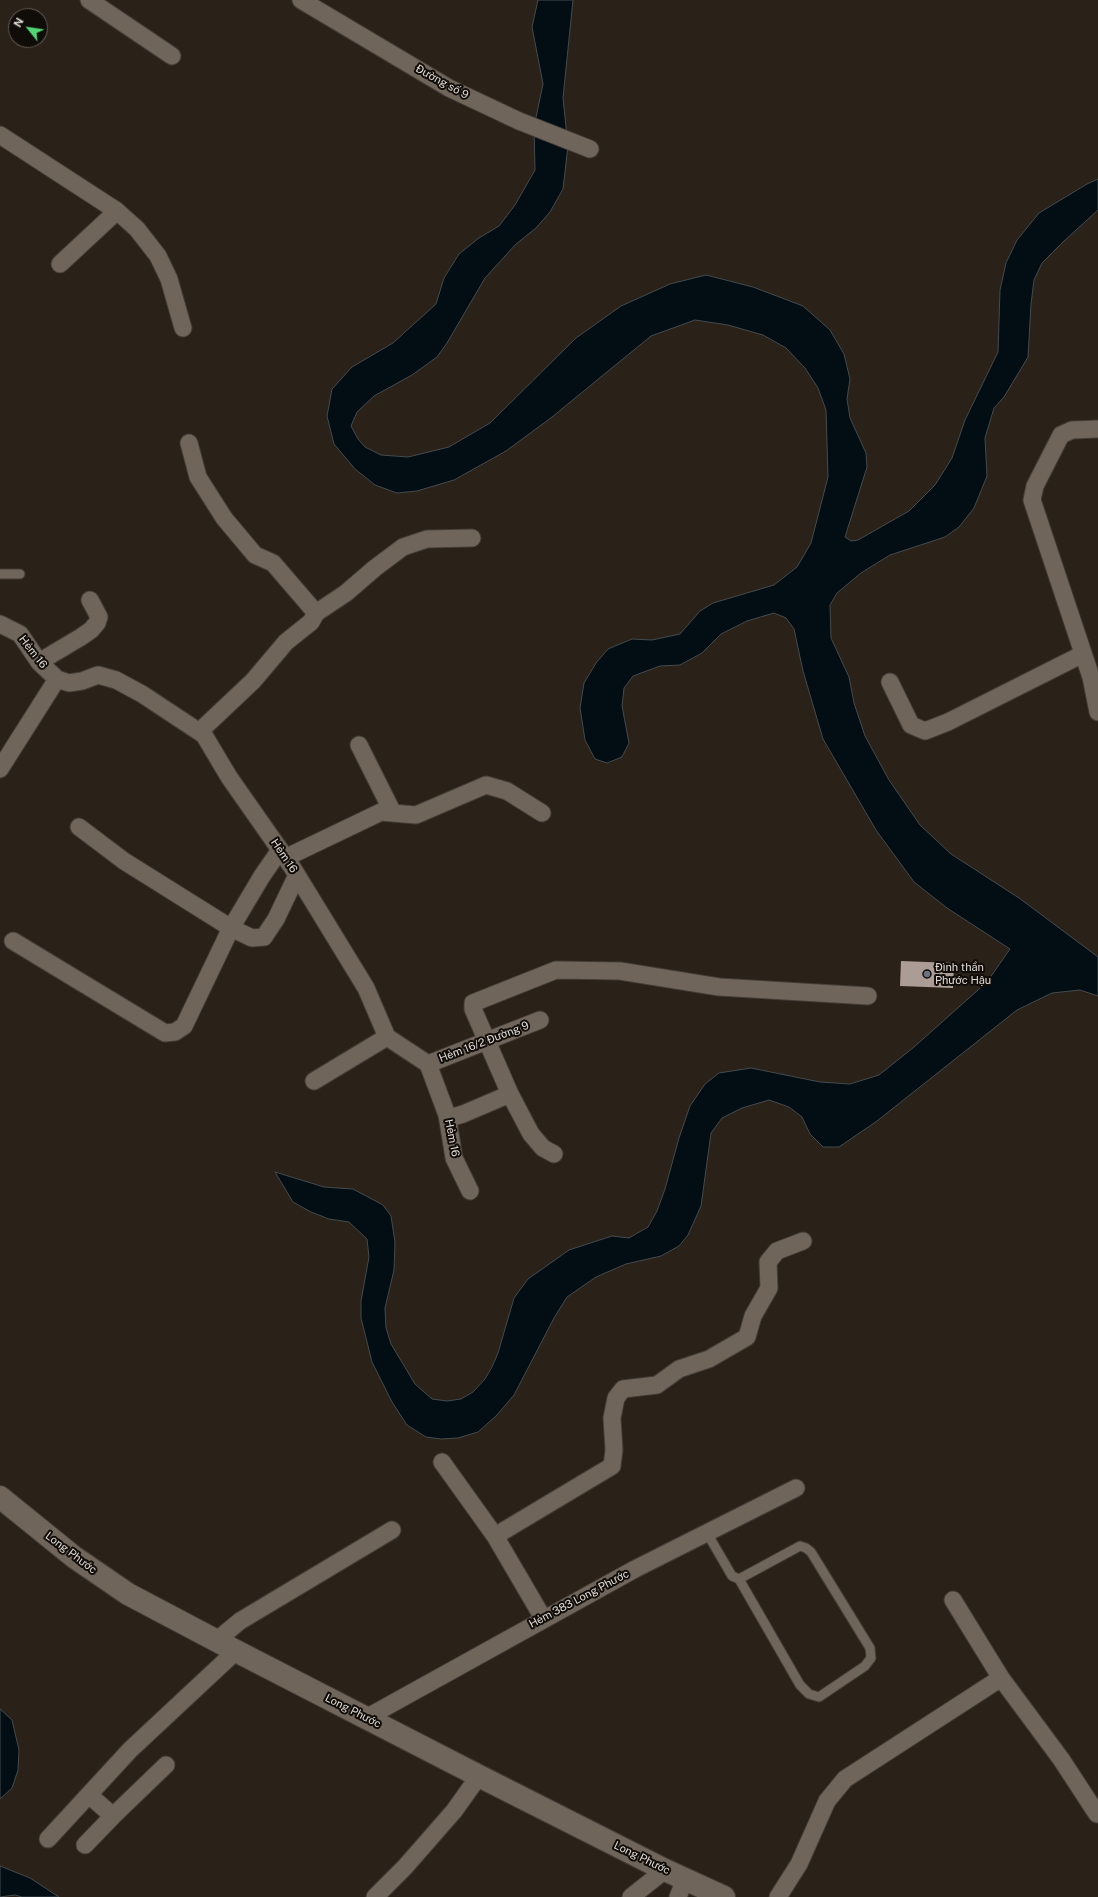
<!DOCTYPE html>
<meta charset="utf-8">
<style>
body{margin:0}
#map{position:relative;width:1098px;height:1897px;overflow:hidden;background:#2a2119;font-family:"Public Sans",sans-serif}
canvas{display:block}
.north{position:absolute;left:8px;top:8px;width:40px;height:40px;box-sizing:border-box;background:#100c08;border:1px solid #645e5a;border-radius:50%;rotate:300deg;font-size:11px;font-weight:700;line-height:16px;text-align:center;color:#e1dad5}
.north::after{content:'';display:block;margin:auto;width:14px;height:18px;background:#51d673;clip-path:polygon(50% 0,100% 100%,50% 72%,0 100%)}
</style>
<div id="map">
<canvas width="1098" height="1897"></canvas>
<div class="north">N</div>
</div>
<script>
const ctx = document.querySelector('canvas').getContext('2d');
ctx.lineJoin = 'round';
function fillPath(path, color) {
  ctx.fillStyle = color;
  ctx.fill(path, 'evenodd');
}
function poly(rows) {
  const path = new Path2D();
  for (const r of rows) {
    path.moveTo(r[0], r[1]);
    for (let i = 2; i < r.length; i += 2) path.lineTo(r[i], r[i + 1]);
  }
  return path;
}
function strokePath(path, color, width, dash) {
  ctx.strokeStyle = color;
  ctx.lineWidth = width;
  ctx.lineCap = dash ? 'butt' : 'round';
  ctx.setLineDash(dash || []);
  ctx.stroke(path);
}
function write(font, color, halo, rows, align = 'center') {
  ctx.font = font + ' "Public Sans",sans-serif';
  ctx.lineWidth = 4;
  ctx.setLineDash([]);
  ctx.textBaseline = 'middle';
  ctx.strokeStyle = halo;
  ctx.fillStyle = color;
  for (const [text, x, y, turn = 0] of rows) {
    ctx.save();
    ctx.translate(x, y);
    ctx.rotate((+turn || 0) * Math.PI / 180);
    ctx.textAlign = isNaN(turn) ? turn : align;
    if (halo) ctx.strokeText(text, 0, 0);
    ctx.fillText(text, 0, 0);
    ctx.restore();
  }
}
const water = poly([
 [538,0,573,0,563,98,568,146,563,189,550,212,536,228,516,244,485,278,447,343,437,357,412,375,374,396,357,412,351,426,358,439,365,447,381,455,408,457,449,447,490,423,576,338,621,306,670,284,706,275,753,287,803,306,830,330,844,354,850,379,847,399,850,418,866,453,867,467,845,537,851,541,858,540,909,511,935,485,952,458,965,420,998,352,1000,290,1006,263,1017,240,1039,213,1087,184,1098,179,1098,210,1064,241,1042,263,1034,280,1031,304,1028,357,1004,397,994,408,985,438,987,476,974,508,959,527,945,537,890,555,861,573,837,593,830,605,831,638,849,677,854,703,865,736,889,780,920,825,951,854,1019,898,1098,957,1098,996,1080,990,1052,993,1017,1010,877,1121,839,1147,823,1147,810,1134,802,1117,789,1107,769,1100,742,1108,722,1118,711,1133,701,1206,688,1235,679,1246,661,1256,626,1264,596,1277,567,1297,554,1318,514,1395,496,1416,478,1432,458,1438,441,1439,426,1437,407,1425,392,1402,372,1362,361,1318,361,1301,369,1257,367,1239,349,1222,329,1219,311,1212,293,1202,275,1172,324,1187,353,1189,383,1205,391,1216,395,1242,394,1270,385,1308,386,1328,391,1344,415,1384,432,1399,447,1401,461,1399,473,1392,485,1379,492,1367,498,1353,514,1298,528,1279,569,1250,612,1236,629,1238,648,1227,657,1211,665,1189,679,1138,690,1106,705,1084,719,1073,751,1068,820,1082,850,1084,879,1075,914,1047,987,982,1010,949,947,908,914,882,876,830,823,739,803,671,794,629,786,618,774,613,747,621,721,634,702,653,680,665,660,666,633,676,624,688,622,706,629,743,622,757,607,763,595,759,585,740,580,708,584,683,596,663,608,649,632,639,652,640,680,634,700,611,713,603,774,585,797,567,811,543,828,477,826,410,818,388,805,368,786,348,763,335,728,325,695,320,651,336,552,417,506,451,454,480,417,491,397,493,375,485,355,469,334,444,327,416,332,389,352,367,393,343,436,304,444,278,459,254,479,238,499,226,515,205,535,170,534,127,543,84,532,27,538,0],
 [0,1709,12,1720,19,1750,18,1770,12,1788,0,1799,0,1709],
 [0,1866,30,1878,59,1897,22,1897,15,1895,0,1897,0,1866]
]);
fillPath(water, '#020e14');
strokePath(water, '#454b4e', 1);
fillPath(poly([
 [901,961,954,963,953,988,900,986]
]), '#ab9d95');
const lane = poly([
 [0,574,20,574],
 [707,1533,732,1576,739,1579,800,1685,809,1694,819,1697,865,1666,871,1658,870,1648,811,1552,806,1548,800,1546,739,1579]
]);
const street = poly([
 [89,0,172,56],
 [301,0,449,88,519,121,590,149],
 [0,135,117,211,137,229,158,256,169,279,183,328],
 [60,264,117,211],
 [1098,429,1072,430,1061,435,1035,486,1032,500,1091,677,1098,712],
 [189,443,198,477,224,518,255,555,273,563,316,613,311,622,286,642,253,681,200,731],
 [316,613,346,593,375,568,403,547,427,539,472,538],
 [0,624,20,634,39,662,57,679,69,683,82,681,98,675,116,680,142,694,204,735,229,777,292,867,366,988,387,1037,428,1064,447,1115,454,1158,470,1191],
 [39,662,81,637,91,630,97,623,99,617,90,600],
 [890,682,911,725,925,731,948,722,1083,654],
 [359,745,393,813],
 [0,769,57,679],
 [79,827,124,861,231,928,252,938,264,937,276,919,297,875],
 [285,858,381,812,416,815,486,785,507,791,542,813],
 [13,941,165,1033,175,1032,184,1026,231,928,262,876,280,850],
 [428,1064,540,1020],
 [314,1081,387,1037],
 [447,1115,453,1117,463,1114,510,1094],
 [554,1154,543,1148,531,1134,510,1094,473,1009,473,1003,556,970,620,971,719,987,868,996],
 [442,1462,495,1536,543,1618],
 [495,1536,612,1466,614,1450,612,1418,616,1398,623,1389,657,1385,679,1369,709,1359,747,1337,753,1316,769,1288,768,1262,777,1251,803,1241],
 [216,1641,240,1621,392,1530],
 [1001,1678,1061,1759,1097,1814],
 [366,1718,635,1569,796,1488],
 [89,1795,113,1816,166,1765],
 [48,1839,130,1750,236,1651],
 [85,1845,113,1816],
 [375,1897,405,1867,454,1811,479,1776],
 [631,1897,665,1870],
 [678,1897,685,1879],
 [778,1897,799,1864,827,1801,845,1779,1001,1678,953,1600]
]);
const secondary = poly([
 [0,1497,74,1557,128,1594,236,1651,479,1776,665,1870,724,1897]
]);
strokePath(lane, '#443d37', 11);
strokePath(street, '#443d37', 19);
strokePath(secondary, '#443d37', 24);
strokePath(lane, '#70655b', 9);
strokePath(street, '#70655b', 17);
strokePath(secondary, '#70655b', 22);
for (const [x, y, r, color] of [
 [927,974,4,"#6b7280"]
]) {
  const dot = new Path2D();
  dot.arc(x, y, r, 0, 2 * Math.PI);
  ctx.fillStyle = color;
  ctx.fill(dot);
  strokePath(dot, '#100c08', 1.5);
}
write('11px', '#e1dad5', '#100c08', [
 ["Đường số 9",442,82,29],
 ["Hẻm 16",33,652,52],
 ["Hẻm 16",284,856,56],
 ["Hẻm 16/2 Đường 9",484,1042,-21],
 ["Hẻm 16",452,1138,79],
 ["Long Phước",71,1553,37],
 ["Hẻm 383 Long Phước",579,1599,-28],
 ["Long Phước",353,1711,27],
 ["Long Phước",642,1858,26]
]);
write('11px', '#e1dad5', '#100c08', [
 ["Đình thần",935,968],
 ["Phước Hậu",935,981]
], 'left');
</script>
